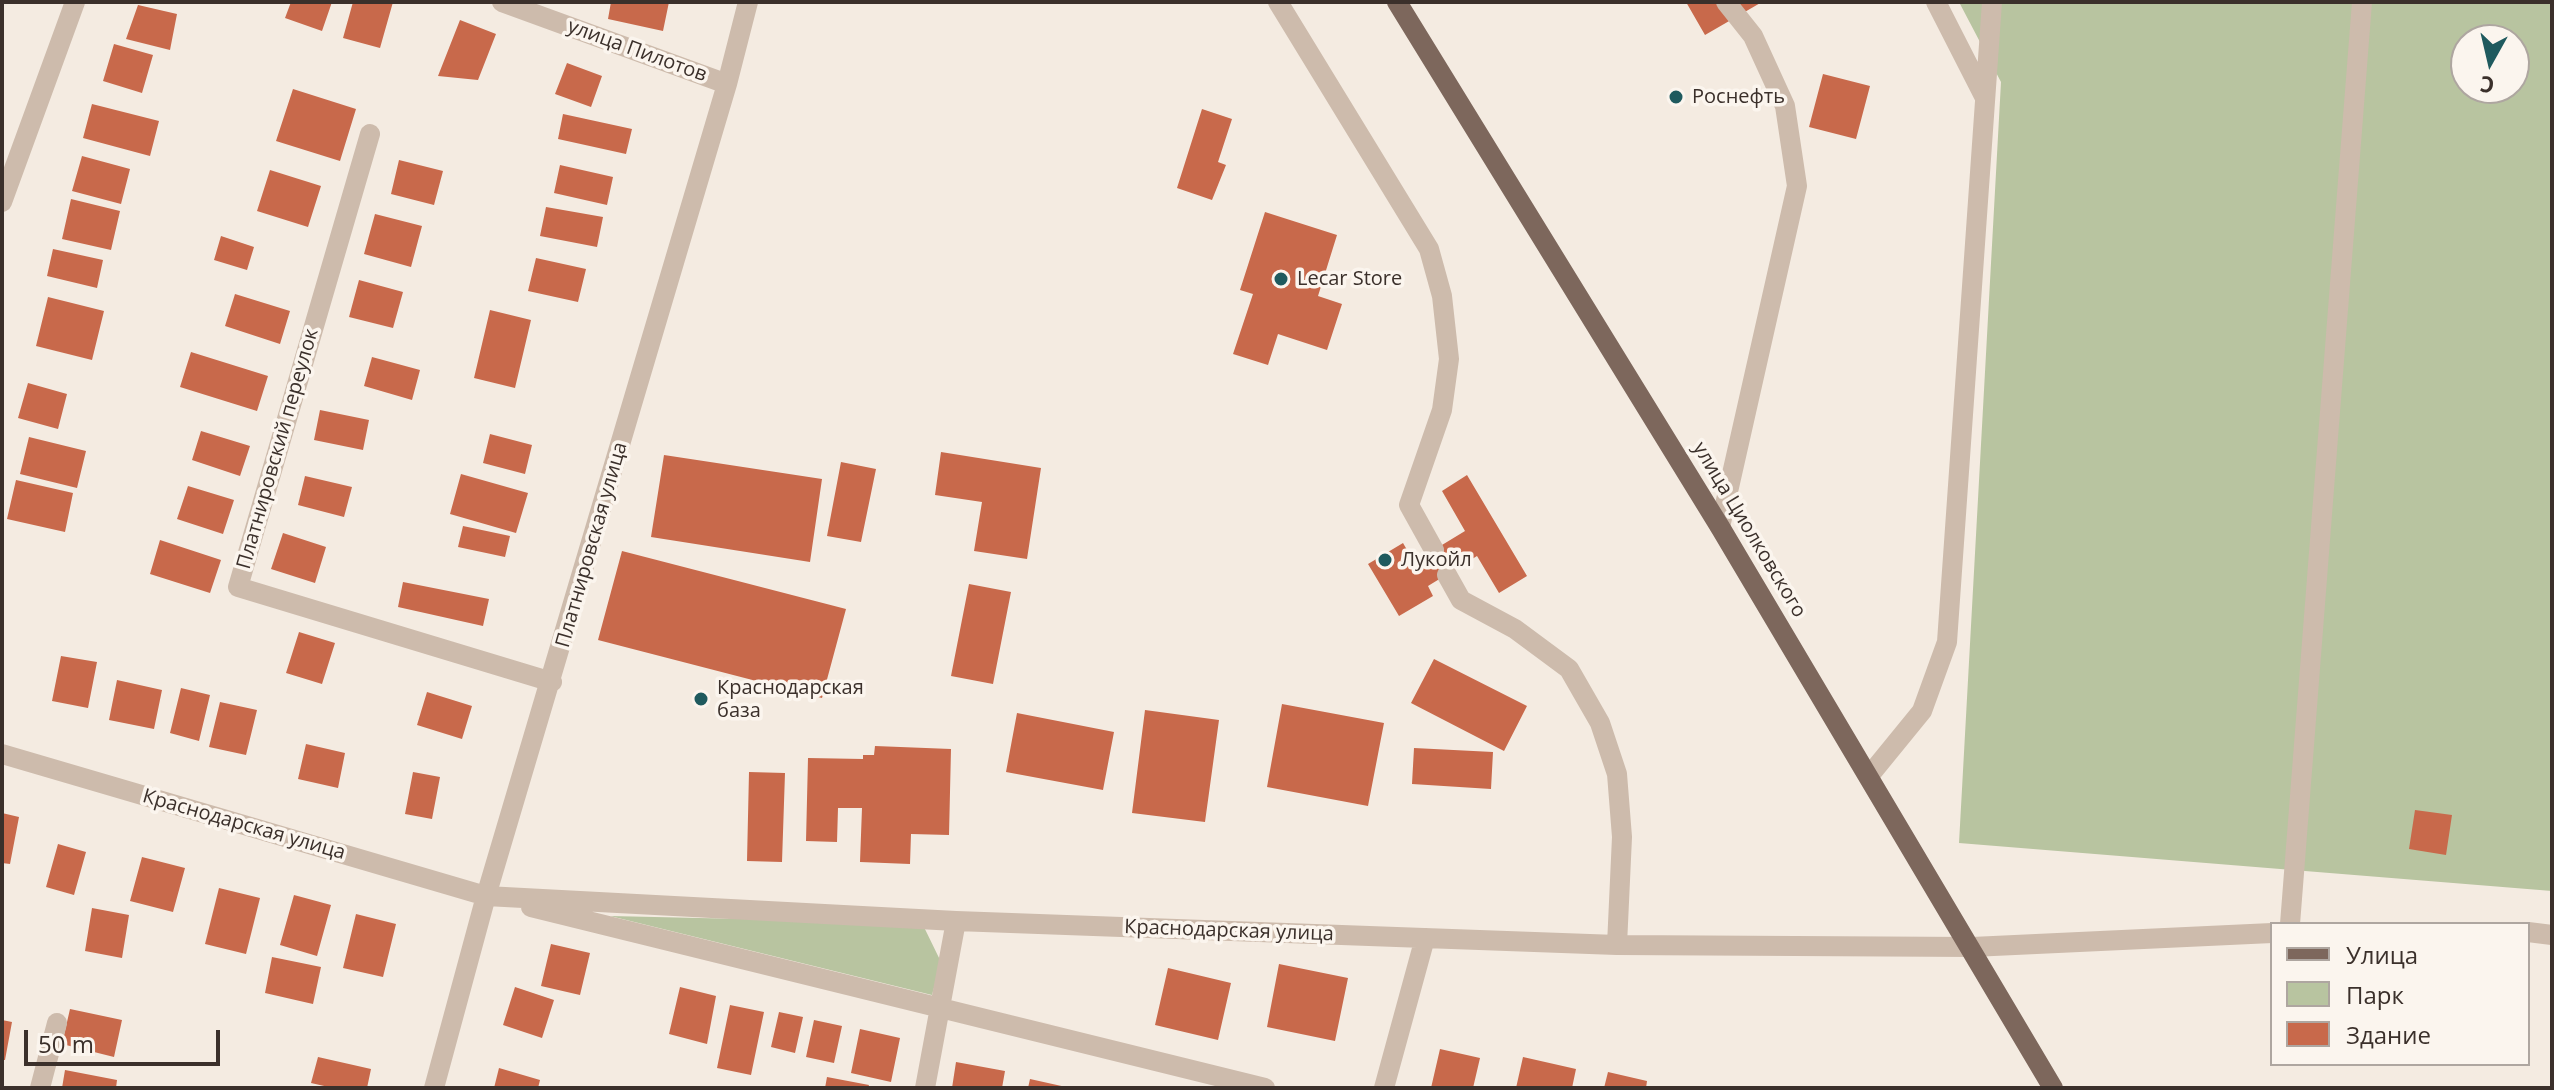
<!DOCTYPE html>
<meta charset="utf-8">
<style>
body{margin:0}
#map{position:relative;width:2554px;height:1090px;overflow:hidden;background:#f4ebe1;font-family:"Open Sans",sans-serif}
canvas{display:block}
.frame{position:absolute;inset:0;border:4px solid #3b302b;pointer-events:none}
.legend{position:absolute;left:2270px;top:922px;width:260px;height:144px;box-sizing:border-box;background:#fbf5ee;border:2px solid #aea6a0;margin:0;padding:10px 14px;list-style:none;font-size:24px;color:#3b302b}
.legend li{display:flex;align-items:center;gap:16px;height:40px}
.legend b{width:40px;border:2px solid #aea6a0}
.north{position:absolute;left:2450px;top:24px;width:80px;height:80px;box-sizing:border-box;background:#fbf5ee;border:2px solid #aea6a0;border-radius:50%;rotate:188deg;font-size:22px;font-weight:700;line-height:32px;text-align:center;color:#3b302b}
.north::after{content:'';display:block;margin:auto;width:28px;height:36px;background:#1f5a5e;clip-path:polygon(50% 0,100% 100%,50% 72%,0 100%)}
.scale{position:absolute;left:24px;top:1030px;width:196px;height:36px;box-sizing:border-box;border:4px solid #3b302b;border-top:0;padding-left:10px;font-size:24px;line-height:28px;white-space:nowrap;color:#3b302b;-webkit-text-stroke:6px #fbf5ee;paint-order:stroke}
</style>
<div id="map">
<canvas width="2554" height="1090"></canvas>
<div class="frame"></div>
<ul class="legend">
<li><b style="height:10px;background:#7d675c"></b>Улица</li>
<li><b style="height:22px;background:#b8c4a0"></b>Парк</li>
<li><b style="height:22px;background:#c8694b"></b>Здание</li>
</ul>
<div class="north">С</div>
<div class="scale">50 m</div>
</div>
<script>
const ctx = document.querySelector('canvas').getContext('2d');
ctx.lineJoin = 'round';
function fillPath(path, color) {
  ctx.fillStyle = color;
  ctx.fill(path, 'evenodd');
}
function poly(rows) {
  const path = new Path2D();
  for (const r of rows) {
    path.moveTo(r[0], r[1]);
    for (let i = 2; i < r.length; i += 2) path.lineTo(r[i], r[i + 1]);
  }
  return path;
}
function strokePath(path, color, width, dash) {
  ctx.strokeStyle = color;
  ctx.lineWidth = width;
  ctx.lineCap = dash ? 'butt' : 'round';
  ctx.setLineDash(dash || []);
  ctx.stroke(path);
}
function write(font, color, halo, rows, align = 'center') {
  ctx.font = font + ' "Open Sans",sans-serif';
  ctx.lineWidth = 7;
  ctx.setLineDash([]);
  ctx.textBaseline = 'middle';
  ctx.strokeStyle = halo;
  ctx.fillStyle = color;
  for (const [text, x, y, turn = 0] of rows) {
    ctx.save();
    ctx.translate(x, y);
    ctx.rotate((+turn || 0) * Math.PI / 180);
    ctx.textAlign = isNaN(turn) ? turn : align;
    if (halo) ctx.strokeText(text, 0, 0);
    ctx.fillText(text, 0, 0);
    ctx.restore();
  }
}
fillPath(poly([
 [1959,2,2552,2,2552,891,1959,843,2001,82],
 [2466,40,2514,40,2514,88,2466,88],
 [610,916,922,923,941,962,932,995]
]), '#b8c4a0');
fillPath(poly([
 [291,2,332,2,322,31,285,18],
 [353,2,393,2,380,48,343,38],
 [611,2,669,2,663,31,608,19],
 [1686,2,1762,2,1705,35],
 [138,5,177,14,170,50,126,39],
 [460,20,496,34,478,80,438,76],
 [114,44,153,55,142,93,103,81],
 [567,63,602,76,591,107,555,94],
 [1823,74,1870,86,1856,139,1809,127],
 [293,89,356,109,340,161,276,141],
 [92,104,159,121,150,156,83,138],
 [1202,109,1232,119,1218,162,1226,165,1212,200,1177,188],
 [563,114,632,129,626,154,558,139],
 [82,156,130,169,121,204,72,191],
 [399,160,443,171,434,205,391,194],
 [560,165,613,177,607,205,554,193],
 [270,170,321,186,308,227,257,211],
 [71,199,120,211,111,250,62,239],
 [546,207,603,217,597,247,540,236],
 [1265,212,1337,235,1318,296,1342,304,1327,350,1278,334,1268,365,1233,354,1253,294,1240,290],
 [375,214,422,226,411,267,364,254],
 [221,236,254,247,247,270,214,260],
 [53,249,103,260,97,288,47,276],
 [536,258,586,269,578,302,528,291],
 [359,280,403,292,393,328,349,317],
 [235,294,290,311,280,344,225,326],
 [48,297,104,311,92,360,36,346],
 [490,310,531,320,515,388,474,378],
 [191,352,268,376,257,411,180,387],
 [372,357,420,370,412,400,364,386],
 [28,383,67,394,58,429,18,418],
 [320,410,369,420,363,450,314,440],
 [201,431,250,446,240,476,192,460],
 [490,434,532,445,525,474,483,463],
 [29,437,86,451,77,488,20,474],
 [941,452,1041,468,1027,559,974,551,982,502,935,495],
 [664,455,822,479,810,562,651,537],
 [841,462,876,469,861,542,827,536],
 [461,474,528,493,516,533,450,514],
 [1467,475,1527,576,1499,593,1477,556,1428,586,1433,596,1399,616,1368,564,1403,543,1414,562,1465,531,1442,491],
 [305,476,352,487,344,517,298,505],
 [16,480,73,493,65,532,7,519],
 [188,486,234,500,223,534,177,519],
 [463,526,510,536,505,557,458,547],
 [283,533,326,547,315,583,271,569],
 [160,540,221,560,210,593,150,574],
 [622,551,846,609,822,698,598,640],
 [403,582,489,599,483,626,398,607],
 [969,584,1011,592,993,684,951,676],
 [299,632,335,643,322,684,286,673],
 [61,656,97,662,88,708,52,701],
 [1434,659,1527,706,1504,751,1411,703],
 [117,680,162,690,154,729,109,720],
 [181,688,210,695,199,741,170,733],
 [427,692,472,706,462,739,417,725],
 [220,702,257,710,246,755,209,747],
 [1282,704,1384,723,1368,806,1267,787],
 [1145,710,1219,720,1205,822,1132,813],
 [1017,713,1114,732,1103,790,1006,772],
 [306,744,345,753,338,788,298,779],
 [875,746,951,749,949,835,911,834,910,864,860,862,862,808,838,808,837,842,806,841,808,758,863,759,863,755,874,755],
 [1414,748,1493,752,1491,789,1412,784],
 [413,772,440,777,432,819,405,814],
 [749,772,785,773,782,862,747,861],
 [2415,810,2452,815,2446,855,2409,849],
 [2,813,19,817,10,864,2,863],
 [58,844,86,852,74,895,46,887],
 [142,857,185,868,173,912,130,901],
 [219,888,260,898,246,954,205,944],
 [294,895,331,905,317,956,280,945],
 [92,908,129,915,122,958,85,951],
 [356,914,396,924,383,977,343,968],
 [551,944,590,953,580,995,541,986],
 [272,957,321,967,313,1004,265,993],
 [1279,964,1348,978,1335,1041,1267,1027],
 [1168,968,1231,983,1218,1040,1155,1025],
 [515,987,554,1000,542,1038,503,1025],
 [680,987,716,996,707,1044,669,1034],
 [730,1005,764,1012,751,1075,717,1068],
 [70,1009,122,1020,114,1057,62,1044],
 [779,1012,803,1017,795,1053,771,1047],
 [2,1020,12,1022,5,1060,2,1060],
 [814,1020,842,1026,834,1063,806,1057],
 [860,1029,900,1038,891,1082,851,1073],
 [1440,1049,1480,1058,1473,1088,1431,1088],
 [318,1057,371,1069,367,1088,333,1088,311,1083],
 [1523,1057,1576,1069,1572,1088,1516,1088],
 [956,1062,1005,1071,1002,1088,952,1088],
 [499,1068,540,1080,538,1088,494,1088],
 [65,1070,117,1080,116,1088,62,1088],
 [1608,1072,1647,1081,1646,1088,1604,1088],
 [827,1077,869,1085,868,1088,825,1088],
 [1030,1079,1066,1087,1066,1088,1028,1088]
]), '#c8694b');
strokePath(poly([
 [502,2,727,84],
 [1278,2,1429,249,1442,296,1449,359,1442,410,1409,505,1434,550],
 [1936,2,1985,98],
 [370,134,238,587,552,682],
 [2,202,75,2],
 [1720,527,1797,186,1785,106,1753,36,1726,2],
 [1447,575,1461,600,1515,629,1569,669,1600,723,1617,774,1622,837,1617,945],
 [2,754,486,896,956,921,1617,945,1972,947,2272,933],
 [1869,776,1922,711,1947,642,1992,2],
 [531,907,1265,1088],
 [2290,924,2362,2],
 [2528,932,2552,935],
 [40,1088,57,1023],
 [434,1088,486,896,727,84,748,2],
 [925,1088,956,921],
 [1384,1088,1425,938]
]), '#cdbbac', 20);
strokePath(poly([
 [1397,2,1720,527,2053,1088]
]), '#7d675c', 20);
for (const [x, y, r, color] of [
 [1676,97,8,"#1f5a5e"],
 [1281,279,8,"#1f5a5e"],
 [1385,560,8,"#1f5a5e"],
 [701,699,8,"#1f5a5e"]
]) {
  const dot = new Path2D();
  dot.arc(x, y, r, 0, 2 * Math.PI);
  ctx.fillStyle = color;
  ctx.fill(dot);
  strokePath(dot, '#fbf5ee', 3);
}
write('20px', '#3b302b', '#fbf5ee', [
 ["улица Пилотов",637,51,20],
 ["Платнировский переулок",278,449,-74],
 ["улица Циолковского",1749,530,59],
 ["Платнировская улица",592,545,-74],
 ["Краснодарская улица",244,825,16],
 ["Краснодарская улица",1229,931,2]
]);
write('20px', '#3b302b', '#fbf5ee', [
 ["Роснефть",1692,97],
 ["Lecar Store",1297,279],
 ["Лукойл",1401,560],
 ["Краснодарская",717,688],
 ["база",717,711]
], 'left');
</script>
